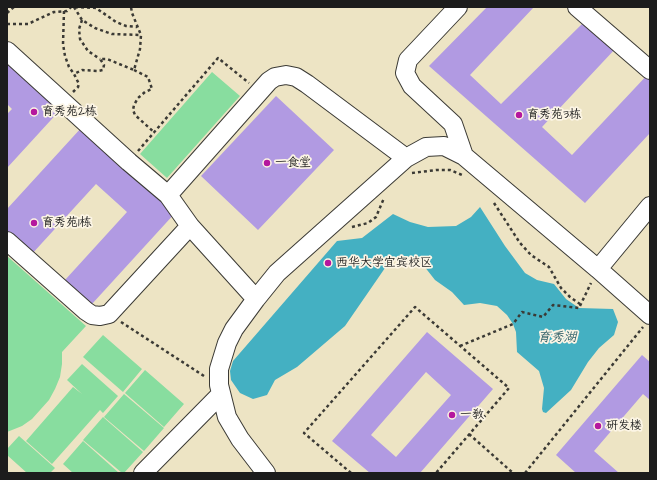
<!DOCTYPE html>
<meta charset="utf-8">
<style>
body{margin:0}
#map{position:relative;width:657px;height:480px;overflow:hidden;background:#ede4c4;font-family:"Architects Daughter",sans-serif}
canvas{display:block}
.frame{position:absolute;inset:0;border:8px solid #1c1c1c;pointer-events:none}
</style>
<div id="map">
<canvas width="657" height="480"></canvas>
<div class="frame"></div>
</div>
<script>
const ctx = document.querySelector('canvas').getContext('2d');
ctx.lineJoin = 'round';
function fillPath(path, color) {
  ctx.fillStyle = color;
  ctx.fill(path, 'evenodd');
}
function poly(rows) {
  const path = new Path2D();
  for (const r of rows) {
    path.moveTo(r[0], r[1]);
    for (let i = 2; i < r.length; i += 2) path.lineTo(r[i], r[i + 1]);
  }
  return path;
}
function strokePath(path, color, width, dash) {
  ctx.strokeStyle = color;
  ctx.lineWidth = width;
  ctx.lineCap = dash ? 'butt' : 'round';
  ctx.setLineDash(dash || []);
  ctx.stroke(path);
}
function write(font, color, halo, rows, align = 'center') {
  ctx.font = font + ' "Architects Daughter","LXGW WenKai TC",sans-serif';
  ctx.lineWidth = 3.5;
  ctx.setLineDash([]);
  ctx.textBaseline = 'middle';
  ctx.strokeStyle = halo;
  ctx.fillStyle = color;
  for (const [text, x, y, turn = 0] of rows) {
    ctx.save();
    ctx.translate(x, y);
    ctx.rotate((+turn || 0) * Math.PI / 180);
    ctx.textAlign = isNaN(turn) ? turn : align;
    if (halo) ctx.strokeText(text, 0, 0);
    ctx.fillText(text, 0, 0);
    ctx.restore();
  }
}
fillPath(poly([
 [212,72,240,96,167,178,140,154],
 [7,256,86,326,62,352,62,364,60,377,55,389,49,400,32,419,22,426,7,432],
 [103,335,142,369,123,392,83,357],
 [82,364,118,396,103,413,100,410,52,464,26,441,73,387,82,394,67,380],
 [145,370,184,404,164,427,125,393],
 [124,394,164,428,144,451,104,417],
 [103,417,143,452,124,473,122,473,83,440],
 [19,436,55,468,50,473,27,473,7,455,7,449],
 [83,441,119,473,73,473,63,464]
]), '#88dd9f');
fillPath(poly([
 [480,207,505,246,525,273,537,280,554,284,566,299,579,308,613,309,618,322,614,335,599,348,588,362,571,390,546,413,543,412,542,409,544,388,539,371,517,352,516,332,513,324,507,315,497,306,480,303,464,305,452,292,435,280,424,266,412,257,398,256,385,268,345,326,297,367,275,380,267,395,253,399,240,393,231,380,230,371,233,361,337,241,362,238,393,214,410,222,428,227,456,226,471,217]
]), '#44b0c2');
fillPath(poly([
 [487,7,534,7,470,75,501,104,582,24,616,48,542,127,572,155,650,72,650,133,585,203,429,66],
 [7,60,61,109,7,168,7,114,12,109,7,104],
 [276,96,334,150,258,230,201,176],
 [82,127,176,212,92,304,65,280,127,212,96,184,31,255,7,234,7,209],
 [427,332,493,389,420,473,370,473,332,441],
 [426,372,451,395,396,457,371,435],
 [642,355,650,362,650,400,643,394,594,451,619,473,576,473,556,455]
]), '#b19ae2');
const minor = poly([
 [458,7,408,60,405,73,412,86,453,124,464,156],
 [577,7,650,70],
 [7,51,129,162,168,195,269,81,275,77,286,75,296,77,307,84,406,158],
 [168,195,190,226,256,299],
 [7,241,86,311,92,315,100,316,109,314,190,226],
 [598,269,650,206],
 [143,473,221,394],
 [266,473,240,439,227,417,219,385,219,369,227,343,234,329,256,299,277,273,406,158,426,147,444,146,464,156,598,269,650,315]
]);
strokePath(minor, '#3b3a35', 20);
strokePath(poly([
 [74,7,82,20,95,28,112,34,141,35],
 [75,7,96,8,116,22,126,26,137,27],
 [64,11,63,44,65,56,69,67,74,74],
 [7,13,14,7],
 [82,20,79,29,80,39,88,51,100,59],
 [7,24,28,24,54,12,67,11,71,7],
 [134,70,148,77,152,89,145,92,138,98,134,105,133,110,135,115,155,133],
 [73,92,78,87,79,84,74,74,82,70,98,71,103,70,104,65,100,59,107,59,134,70,140,49,141,35,132,13,131,7],
 [138,151,218,58,249,83],
 [412,173,436,170,450,170,462,175],
 [494,203,520,243,531,255,549,267,561,288,570,297,580,304],
 [352,227,368,223,376,217,384,198],
 [121,322,204,376],
 [460,346,513,324,522,312,543,317,553,305,579,308,591,283],
 [469,434,513,473],
 [351,473,304,433,415,307,509,388,436,473],
 [525,473,643,327]
]), '#3b3a35', 2.5, [3, 3]);
strokePath(minor, '#fff', 18);
for (const [x, y, r, color] of [
 [34,112,4,"#b5179e"],
 [519,115,4,"#b5179e"],
 [267,163,4,"#b5179e"],
 [34,223,4,"#b5179e"],
 [328,263,4,"#b5179e"],
 [452,415,4,"#b5179e"],
 [598,426,4,"#b5179e"]
]) {
  const dot = new Path2D();
  dot.arc(x, y, r, 0, 2 * Math.PI);
  ctx.fillStyle = color;
  ctx.fill(dot);
  strokePath(dot, '#fcf5e5', 1.5);
}
write('12px', '#1c1c1c', '#fcf5e5', [
 ["育秀苑2栋",42,112],
 ["育秀苑3栋",527,115],
 ["一食堂",275,163],
 ["育秀苑1栋",42,223],
 ["西华大学宜宾校区",336,263],
 ["一教",460,415],
 ["研发楼",606,426]
], 'left');
write('italic 13px', '#2e5f67', '#fcf5e5', [
 ["育秀湖",557,338]
]);
</script>
